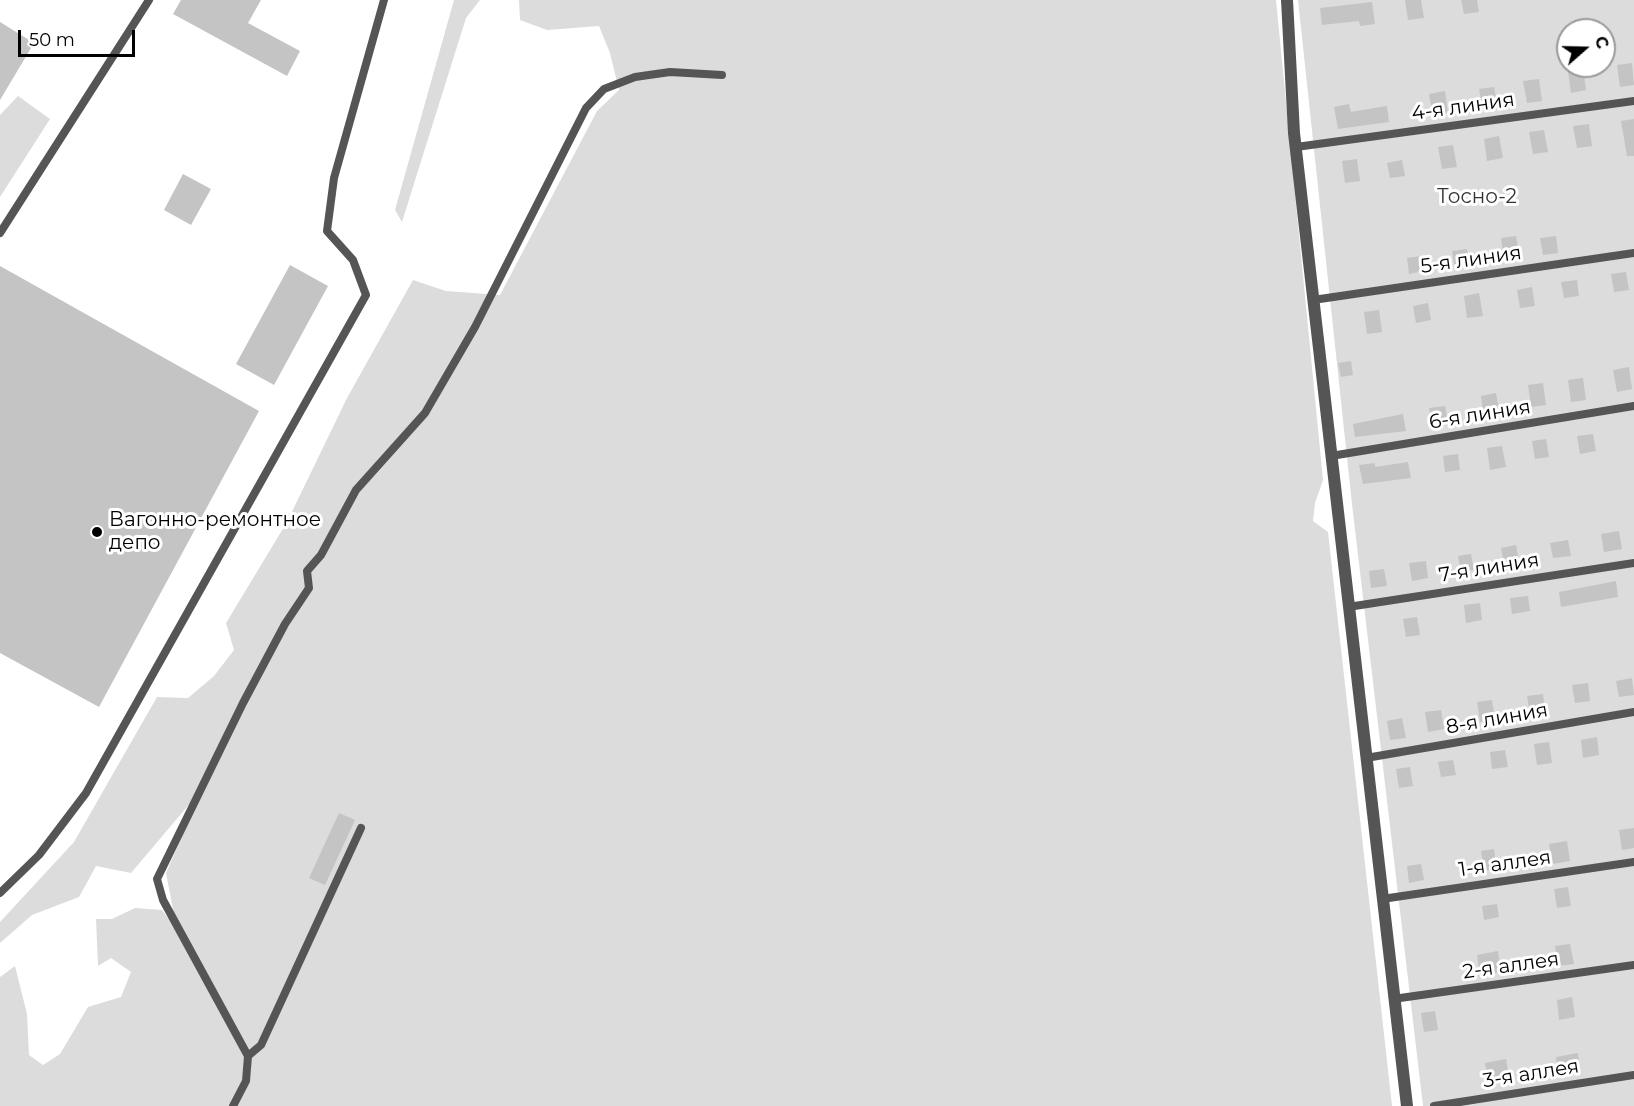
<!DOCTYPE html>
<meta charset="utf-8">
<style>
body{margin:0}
#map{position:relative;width:1634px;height:1106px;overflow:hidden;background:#fff;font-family:Montserrat,sans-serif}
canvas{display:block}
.north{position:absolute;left:1556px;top:18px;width:60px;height:60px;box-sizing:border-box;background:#fff;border:2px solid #999;border-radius:50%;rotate:70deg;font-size:16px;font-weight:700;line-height:24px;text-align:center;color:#000}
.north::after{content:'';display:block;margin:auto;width:21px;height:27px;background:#000;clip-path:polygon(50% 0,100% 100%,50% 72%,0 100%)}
.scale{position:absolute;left:18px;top:30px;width:117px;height:27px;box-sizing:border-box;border:3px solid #000;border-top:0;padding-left:8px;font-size:18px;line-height:21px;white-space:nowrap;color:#000;-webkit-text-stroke:4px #fff;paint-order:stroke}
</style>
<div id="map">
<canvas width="1634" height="1106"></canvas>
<div class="north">С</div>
<div class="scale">50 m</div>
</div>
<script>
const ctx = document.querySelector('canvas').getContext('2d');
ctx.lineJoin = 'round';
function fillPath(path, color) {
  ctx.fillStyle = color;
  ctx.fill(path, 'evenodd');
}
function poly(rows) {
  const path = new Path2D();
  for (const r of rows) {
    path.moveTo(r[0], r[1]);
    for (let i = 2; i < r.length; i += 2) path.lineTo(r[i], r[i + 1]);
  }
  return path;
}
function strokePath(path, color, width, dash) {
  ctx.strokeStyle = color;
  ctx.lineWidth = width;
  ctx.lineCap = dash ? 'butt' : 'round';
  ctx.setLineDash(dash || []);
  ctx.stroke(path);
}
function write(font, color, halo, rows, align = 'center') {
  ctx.font = font + ' Montserrat,sans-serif';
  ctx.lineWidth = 6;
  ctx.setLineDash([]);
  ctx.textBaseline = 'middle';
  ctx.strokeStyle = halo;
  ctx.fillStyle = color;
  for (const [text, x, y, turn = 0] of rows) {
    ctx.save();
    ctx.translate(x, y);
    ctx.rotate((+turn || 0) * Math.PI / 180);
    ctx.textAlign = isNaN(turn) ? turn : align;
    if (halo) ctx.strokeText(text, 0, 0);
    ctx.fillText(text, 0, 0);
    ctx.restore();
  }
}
fillPath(poly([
 [454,0,480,0,466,18,402,222,395,210],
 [519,0,1276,0,1323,480,1315,503,1313,521,1328,532,1392,1106,0,1106,0,977,15,966,27,1014,29,1055,43,1065,60,1054,88,1007,121,997,131,972,111,958,98,966,96,919,112,919,135,908,162,910,177,930,166,873,210,772,192,801,131,873,96,866,79,897,32,915,0,943,0,922,74,842,157,697,188,698,214,676,234,650,226,623,287,522,347,398,413,280,446,291,500,295,597,111,619,90,610,53,599,26,547,30,520,20],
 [1298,0,1634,0,1634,1106,1423,1106,1352,504],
 [1568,30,1604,30,1604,66,1568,66],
 [18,96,50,119,0,197,0,115]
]), '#dcdcdc');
fillPath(poly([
 [181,0,261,0,248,23,300,51,287,76,173,14],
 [1405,0,1421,0,1424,18,1408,20],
 [1461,0,1477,0,1479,12,1464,14],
 [1372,2,1375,24,1360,26,1359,21,1322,25,1320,8],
 [0,22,34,43,0,100],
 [1632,63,1634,85,1620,87,1617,65],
 [1583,68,1586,90,1571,93,1568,71],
 [1539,79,1542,101,1527,103,1523,81],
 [1494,87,1498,109,1483,111,1479,89],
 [1445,91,1448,113,1433,116,1429,94],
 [1349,104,1351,112,1387,106,1389,122,1338,129,1334,107],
 [1634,119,1634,156,1627,156,1621,121],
 [1589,124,1592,146,1577,148,1573,126],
 [1544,130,1548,152,1533,154,1529,132],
 [1499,136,1503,158,1487,161,1484,139],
 [1453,145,1457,167,1442,169,1438,147],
 [1357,159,1360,181,1345,183,1342,161],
 [1402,160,1405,176,1390,178,1387,163],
 [183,174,211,189,191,225,164,210],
 [1516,236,1520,258,1504,260,1501,238],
 [1556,236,1558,253,1543,255,1540,238],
 [1467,249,1470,266,1455,269,1452,251],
 [1422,256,1424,271,1409,274,1407,258],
 [290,265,328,286,274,385,236,364],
 [0,266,259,411,99,707,0,653],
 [1626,272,1629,290,1614,292,1611,274],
 [1577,280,1579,296,1564,298,1561,282],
 [1532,287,1535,306,1520,308,1517,290],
 [1479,293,1483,316,1467,318,1464,296],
 [1428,303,1431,320,1416,323,1413,306],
 [1379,310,1382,332,1367,334,1364,312],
 [1351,361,1353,375,1341,377,1338,363],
 [1629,367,1632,389,1617,392,1613,370],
 [1583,378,1586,400,1571,402,1568,380],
 [1543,383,1546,405,1531,407,1528,385],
 [1496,393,1500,415,1484,418,1481,396],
 [1445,406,1448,425,1432,427,1429,408],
 [1403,414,1406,431,1355,437,1353,424],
 [1593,434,1596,451,1580,454,1577,436],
 [1546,439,1549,457,1535,459,1532,441],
 [1502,446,1506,467,1490,470,1487,448],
 [1458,454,1460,470,1445,472,1443,456],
 [1408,462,1411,478,1363,484,1359,465,1375,463,1375,467],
 [1619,531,1622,549,1604,552,1601,534],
 [1568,540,1571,556,1553,558,1550,543],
 [1516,545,1519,562,1504,564,1501,548],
 [1471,554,1474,570,1461,572,1458,556],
 [1426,561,1428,578,1412,581,1409,563],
 [1384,569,1387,586,1371,588,1369,571],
 [1616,581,1618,597,1561,607,1559,592],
 [1528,596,1530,611,1512,614,1510,598],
 [1480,603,1482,620,1466,623,1464,605],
 [1417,617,1420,635,1406,637,1403,619],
 [1632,678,1634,695,1619,697,1616,681],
 [1588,683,1590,701,1575,703,1572,685],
 [1543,694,1545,713,1530,715,1527,696],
 [1492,700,1495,719,1480,722,1477,702],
 [1441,710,1444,729,1428,732,1425,712],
 [1402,718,1406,738,1390,740,1387,721],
 [1597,737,1599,755,1583,758,1581,740],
 [1549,742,1552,763,1537,765,1534,744],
 [1505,750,1508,767,1492,769,1490,752],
 [1453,760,1456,775,1441,777,1438,762],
 [1410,767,1413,786,1399,788,1396,769],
 [339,813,355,820,325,885,309,878],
 [1634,828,1634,848,1622,850,1619,830],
 [1567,841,1570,861,1552,864,1549,844],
 [1494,849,1497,869,1484,871,1481,851],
 [1421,864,1424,880,1409,883,1407,866],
 [1568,887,1571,906,1557,908,1554,889],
 [1497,904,1499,917,1484,920,1482,906],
 [1570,944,1574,964,1558,966,1555,946],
 [1498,951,1501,972,1480,975,1477,955],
 [1572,997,1575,1017,1559,1020,1557,1000],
 [1435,1011,1438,1030,1424,1032,1421,1013],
 [1578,1053,1580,1069,1558,1072,1556,1057],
 [1506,1059,1509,1077,1488,1080,1485,1063]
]), '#c4c4c4');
strokePath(poly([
 [1296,147,1634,101],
 [0,233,149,0],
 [1313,300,1634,253],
 [1331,456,1634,406],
 [1348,607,1634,563],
 [1366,758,1634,712],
 [0,893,39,855,86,793,366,295,353,260,327,231,334,178,384,0],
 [1382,899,1634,862],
 [1393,999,1634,965],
 [248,1056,261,1045,361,828],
 [233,1106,246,1081,248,1056,163,900,157,879,243,703,285,624,309,588,307,571,321,555,356,490,425,413,475,327,586,108,604,89,635,77,670,72,722,75],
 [1434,1106,1634,1075]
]), '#555', 8);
strokePath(poly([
 [1287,0,1294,133,1407,1106]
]), '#555', 12);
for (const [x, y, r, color] of [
 [97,532,6,"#000"]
]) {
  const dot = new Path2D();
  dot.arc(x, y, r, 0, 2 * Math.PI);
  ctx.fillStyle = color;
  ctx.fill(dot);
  strokePath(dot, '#fff', 2);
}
write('20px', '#000', '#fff', [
 ["4-я линия",1463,107,-8],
 ["5-я линия",1471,260,-8],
 ["6-я линия",1480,415,-9],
 ["7-я линия",1489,568,-9],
 ["8-я линия",1497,719,-10],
 ["1-я аллея",1505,864,-8],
 ["2-я аллея",1511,966,-8],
 ["3-я аллея",1531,1074,-9]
]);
write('20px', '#333', '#fff', [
 ["Тосно-2",1477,197]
]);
write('20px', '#000', '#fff', [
 ["Вагонно-ремонтное",109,520],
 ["депо",109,543]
], 'left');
</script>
